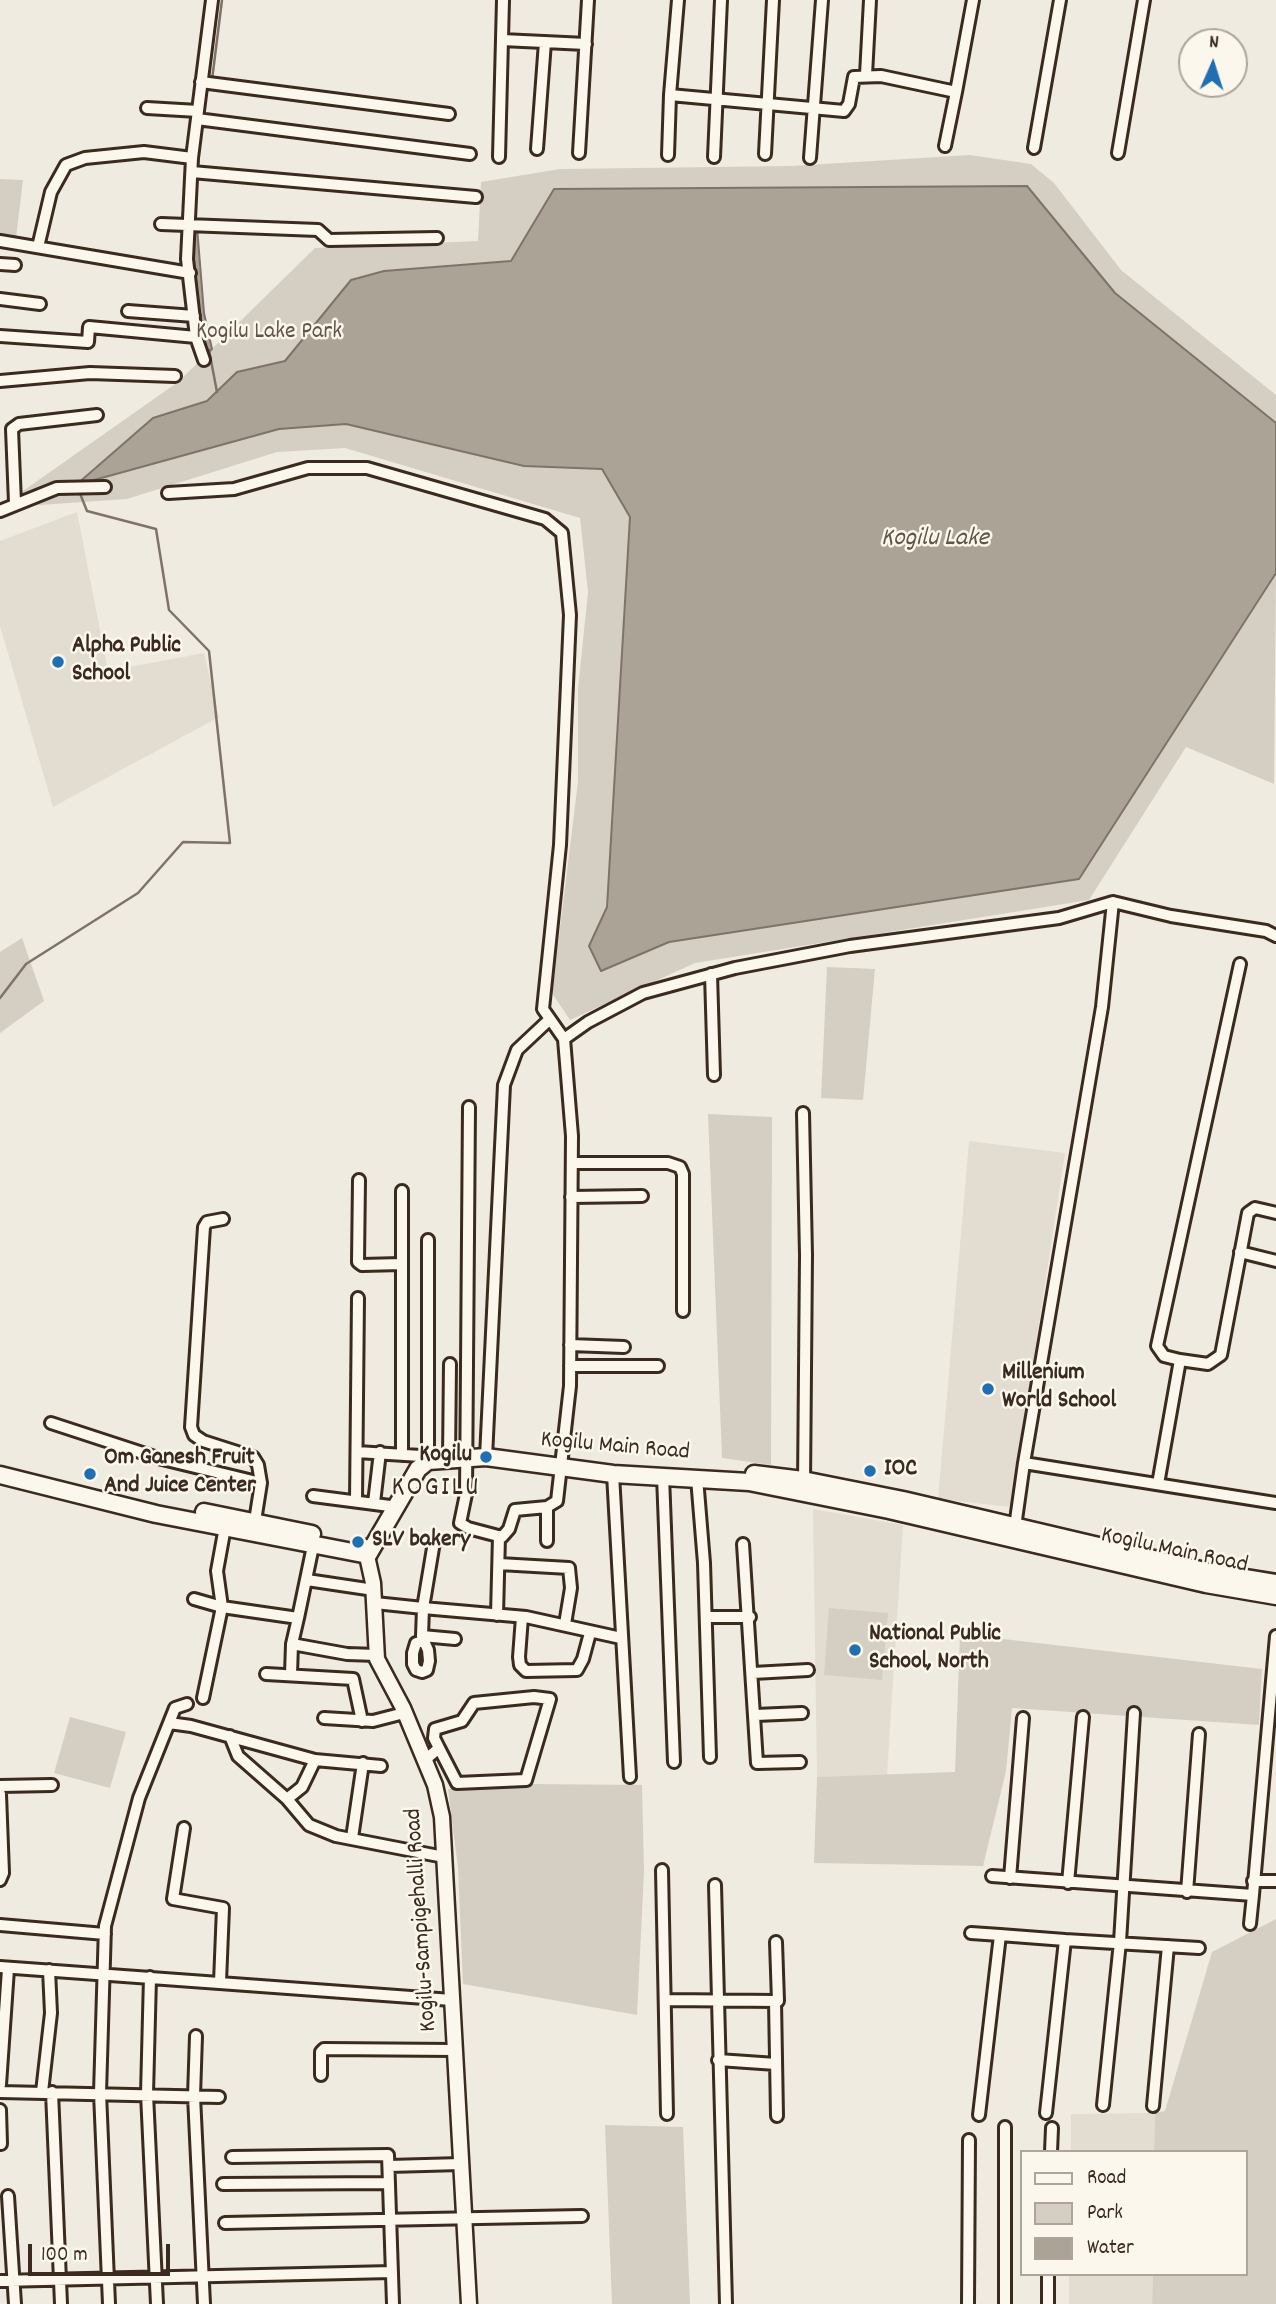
<!DOCTYPE html>
<style>
body{margin:0}
#map{position:relative;width:1276px;height:2304px;overflow:hidden;background:#f0ebe0;font-family:Dekko,sans-serif}
canvas{display:block}
.legend{position:absolute;left:1020px;top:2150px;width:228px;height:126px;box-sizing:border-box;background:#fbf7ec;border:2px solid #aea59a;margin:0;padding:9px 12px;list-style:none;font-size:21px;color:#3b2a1e}
.legend li{display:flex;align-items:center;gap:14px;height:35px}
.legend b{width:35px;border:2px solid #aea59a}
.north{position:absolute;left:1178px;top:28px;width:70px;height:70px;box-sizing:border-box;background:#fbf7ec;border:2px solid #aea59a;border-radius:50%;rotate:3deg;font-size:19px;font-weight:700;line-height:28px;text-align:center;color:#3b2a1e}
.north::after{content:'';display:block;margin:auto;width:24px;height:32px;background:#1f6fb2;clip-path:polygon(50% 0,100% 100%,50% 72%,0 100%)}
.scale{position:absolute;left:28px;top:2244px;width:142px;height:32px;box-sizing:border-box;border:4px solid #3b2a1e;border-top:0;padding-left:9px;font-size:21px;line-height:24px;white-space:nowrap;color:#3b2a1e;-webkit-text-stroke:5px #fbf7ec;paint-order:stroke}
</style>
<div id="map">
<canvas width="1276" height="2304"></canvas>
<ul class="legend">
<li><b style="height:9px;background:#fbf7ec"></b>Road</li>
<li><b style="height:19px;background:#d5cec3"></b>Park</li>
<li><b style="height:19px;background:#aca397"></b>Water</li>
</ul>
<div class="north">N</div>
<div class="scale">100 m</div>
</div>
<script>
const ctx = document.querySelector('canvas').getContext('2d');
ctx.lineJoin = 'round';
function fillPath(path, color) {
  ctx.fillStyle = color;
  ctx.fill(path, 'evenodd');
}
function poly(rows) {
  const path = new Path2D();
  for (const r of rows) {
    path.moveTo(r[0], r[1]);
    for (let i = 2; i < r.length; i += 2) path.lineTo(r[i], r[i + 1]);
  }
  return path;
}
function strokePath(path, color, width, dash) {
  ctx.strokeStyle = color;
  ctx.lineWidth = width;
  ctx.lineCap = dash ? 'butt' : 'round';
  ctx.setLineDash(dash || []);
  ctx.stroke(path);
}
function write(font, color, halo, rows, align = 'center') {
  ctx.font = font + ' Dekko,sans-serif';
  ctx.lineWidth = 5;
  ctx.setLineDash([]);
  ctx.textBaseline = 'middle';
  ctx.strokeStyle = halo;
  ctx.fillStyle = color;
  for (const [text, x, y, turn = 0] of rows) {
    ctx.save();
    ctx.translate(x, y);
    ctx.rotate((+turn || 0) * Math.PI / 180);
    ctx.textAlign = isNaN(turn) ? turn : align;
    if (halo) ctx.strokeText(text, 0, 0);
    ctx.fillText(text, 0, 0);
    ctx.restore();
  }
}
fillPath(poly([
 [77,512,108,671,204,653,219,717,53,807,0,626,0,541],
 [969,1141,1065,1153,1011,1507,938,1499],
 [813,1509,903,1525,887,1775,817,1777],
 [1155,2113,1154,2152,1071,2152,1071,2114],
 [1069,2274,1153,2274,1152,2304,1069,2304]
]), '#e2dcd1');
fillPath(poly([
 [970,155,1031,164,1054,183,1121,270,1276,395,1276,423,1115,293,1027,186,511,261,384,271,351,280,285,361,237,372,207,401,153,418,78,484,279,429,346,424,524,466,602,469,630,516,607,907,589,946,601,971,669,942,1079,879,1276,573,1274,784,1186,747,1089,900,695,963,570,1020,552,993,578,782,578,689,588,592,580,518,345,448,277,452,127,499,25,506,23,491,178,382,315,248,478,241,481,182,560,169,791,166],
 [0,179,23,180,16,238,0,237],
 [22,938,44,1001,0,1033,0,952],
 [827,967,875,969,863,1100,821,1098],
 [708,1114,772,1117,771,1465,722,1458],
 [829,1608,888,1613,882,1680,824,1675],
 [960,1634,1262,1669,1259,1725,1012,1708,1006,1771,983,1866,814,1863,817,1777,955,1772],
 [70,1717,126,1732,110,1788,54,1773],
 [532,1784,642,1785,644,1871,637,2015,463,1984,458,1868,448,1789],
 [1276,1919,1276,2304,1152,2304,1153,2274,1246,2274,1246,2152,1154,2152,1155,2113,1165,2111,1212,1952],
 [605,2125,683,2127,690,2304,612,2304]
]), '#d5cec3');
const water = poly([
 [1027,186,1115,293,1276,423,1276,573,1079,879,669,942,601,971,589,946,607,907,630,517,602,469,524,466,346,424,279,429,76,485,153,418,207,401,237,372,285,361,351,280,384,271,511,261,554,189,1027,186],
 [191,227,197,227,204,313,212,349,207,354,200,326,191,227]
]);
fillPath(water, '#aca397');
strokePath(water, '#7f7367', 2);
strokePath(poly([
 [212,80,222,0],
 [209,350,217,392],
 [0,998,26,964,138,893,183,842,230,843,209,651,169,610,156,529,87,511,79,491]
]), '#7f7367', 2.5);
const minor = poly([
 [678,0,670,95,844,111,849,104,854,77,881,76,956,92,973,0],
 [502,40,586,44],
 [866,75,870,0],
 [201,82,449,114],
 [147,108,198,111],
 [197,119,470,154],
 [945,146,956,92],
 [1034,148,1060,0],
 [537,149,545,42],
 [579,153,588,0],
 [1118,153,1144,0],
 [765,154,773,0],
 [668,155,670,95],
 [499,157,503,0],
 [714,157,721,0],
 [810,158,822,0],
 [192,172,476,197],
 [161,224,318,230,329,240,437,238],
 [0,241,190,273],
 [38,247,51,192,66,165,85,158,144,152,192,158],
 [0,264,15,265],
 [0,299,40,304],
 [128,311,194,316],
 [0,336,88,342,89,327,196,337],
 [204,360,196,337,187,259,192,158,212,0],
 [0,381,90,373,175,376],
 [168,493,234,489,308,468,367,468,545,519,562,533,570,615,560,845,543,1009,564,1039,572,1136,570,1386,557,1501,547,1507,515,1510,509,1529,502,1537,468,1528,460,1523,466,1494,469,1107],
 [15,503,12,429,19,424,97,415],
 [0,511,57,488,105,487],
 [711,974,714,1075],
 [564,1039,588,1022,643,993,735,968,850,946,1059,918,1113,902,1171,916,1266,931,1276,936],
 [803,1113,806,1255,804,1485],
 [572,1163,668,1163,680,1167,683,1174,683,1311],
 [359,1180,358,1262,362,1265,402,1264],
 [402,1191,402,1455],
 [571,1197,642,1196],
 [223,1219,207,1222,204,1227,191,1427,194,1435,203,1441,253,1457,258,1465,261,1483],
 [428,1240,428,1461],
 [1240,1252,1276,1261],
 [570,1345,624,1347],
 [1180,1360,1208,1364,1221,1355,1248,1213,1255,1208,1276,1213],
 [570,1366,658,1366],
 [51,1423,158,1458,261,1483,255,1521],
 [357,1452,421,1456,425,1463],
 [486,1457,504,1085,517,1050,550,1019],
 [449,1458,450,1364],
 [1024,1463,1102,1007,1113,902],
 [613,1474,630,1777],
 [663,1476,674,1762],
 [697,1478,704,1563,710,1757],
 [1158,1484,1180,1360,1164,1356,1157,1346,1240,964],
 [313,1496,390,1506],
 [356,1501,358,1298],
 [374,1503,380,1452],
 [1015,1527,1024,1463,1276,1503],
 [547,1541,547,1507],
 [743,1544,757,1763,800,1762],
 [499,1564,569,1568,571,1588,565,1624],
 [307,1580,374,1590],
 [194,1599,222,1607],
 [375,1603,423,1608,434,1542],
 [222,1607,217,1571,225,1527],
 [497,1615,499,1536],
 [522,1617,519,1657,520,1665,526,1671,577,1670,583,1659,590,1633],
 [707,1617,750,1617],
 [422,1636,455,1639],
 [424,1641,416,1643,413,1653,413,1664,416,1670,422,1672,427,1670,429,1661,428,1650,424,1641,422,1636,423,1608,526,1617,621,1638],
 [292,1644,347,1654,377,1655],
 [753,1673,808,1670],
 [266,1674,353,1679,362,1721],
 [291,1674,292,1644,298,1618],
 [203,1698,222,1607,298,1618,313,1546],
 [756,1715,802,1713],
 [324,1718,373,1721,404,1713],
 [169,1723,191,1726,315,1760],
 [230,1736,238,1756,287,1799,309,1825,336,1836,444,1857],
 [425,1760,439,1748,434,1738,435,1729,462,1721,474,1703,534,1697,550,1699,526,1780,457,1783,439,1748],
 [0,1786,52,1785],
 [0,1794,3,1873,0,1880],
 [287,1799,302,1787,315,1760,381,1766],
 [184,1828,173,1899,223,1908,220,1982],
 [352,1838,363,1763],
 [662,1870,667,2114],
 [992,1876,1253,1895,1250,1924],
 [1010,1878,1023,1718],
 [1253,1881,1276,1881],
 [1068,1883,1083,1717],
 [715,1885,726,2304],
 [1187,1892,1199,1734],
 [1253,1895,1276,1636],
 [0,1925,105,1934],
 [971,1933,1000,1935],
 [1065,1940,1199,1948],
 [0,1967,452,2000],
 [150,1977,147,2094,157,2304],
 [665,2000,778,2001,776,1942],
 [775,2001,777,2116],
 [196,2036,194,2096,204,2304],
 [718,2060,776,2064],
 [321,2075,321,2052,324,2049,455,2050],
 [0,2085,8,1969],
 [0,2092,219,2097],
 [42,2092,51,2013,49,1970],
 [52,2092,61,2304],
 [1103,2105,1120,1942,1134,1713],
 [1153,2106,1168,1946],
 [0,2110,1,2144],
 [979,2115,1000,1935,1065,1940,1046,2113],
 [1051,2152,1052,2128],
 [232,2157,388,2155,393,2304],
 [389,2166,461,2164],
 [223,2184,389,2183],
 [8,2196,15,2304],
 [225,2223,582,2216],
 [0,2281,392,2272],
 [109,2304,100,2093,105,1926,139,1798,175,1708,187,1704],
 [968,2304,969,2140],
 [1005,2304,1005,2127],
 [1048,2304,1048,2274]
]);
const tertiary = poly([
 [365,1547,373,1583,377,1659,403,1708,435,1785,442,1817,469,2304]
]);
const secondary = poly([
 [754,1474,803,1480,903,1500,1209,1572,1276,1583],
 [0,1475,156,1514,368,1555,418,1469,428,1461,486,1457,613,1474,749,1482,889,1510,1206,1584,1276,1596],
 [204,1512,312,1534]
]);
strokePath(minor, '#3b2a1e', 16);
strokePath(tertiary, '#3b2a1e', 19);
strokePath(secondary, '#3b2a1e', 21);
strokePath(minor, '#fbf7ec', 10);
strokePath(tertiary, '#fbf7ec', 14);
strokePath(secondary, '#fbf7ec', 16);
for (const [x, y, r, color] of [
 [58,662,7,"#1f6fb2"],
 [988,1389,7,"#1f6fb2"],
 [486,1457,7,"#1f6fb2"],
 [870,1471,7,"#1f6fb2"],
 [90,1474,7,"#1f6fb2"],
 [358,1542,7,"#1f6fb2"],
 [855,1650,7,"#1f6fb2"]
]) {
  const dot = new Path2D();
  dot.arc(x, y, r, 0, 2 * Math.PI);
  ctx.fillStyle = color;
  ctx.fill(dot);
  strokePath(dot, '#fbf7ec', 2.5);
}
write('24px', '#625347', '#fbf7ec', [
 ["Kogilu Lake Park",269,334]
]);
write('bold 24px', '#3b2a1e', '#fbf7ec', [
 ["Alpha Public",72,648],
 ["School",72,676],
 ["Millenium",1002,1375],
 ["World School",1002,1403],
 ["Kogilu",472,1457,"right"],
 ["Om Ganesh Fruit",104,1460],
 ["And Juice Center",104,1488],
 ["IOC",884,1471],
 ["SLV bakery",372,1542],
 ["National Public",869,1636],
 ["School, North",869,1664]
], 'left');
write('24px', '#3b2a1e', '#fbf7ec', [
 ["Kogilu Main Road",615,1448,5],
 ["Kogilu Main Road",1174,1552,12],
 ["Kogilu-Sampigehalli Road",423,1920,-94]
]);
write('italic 26px', '#635448', '#fbf7ec', [
 ["Kogilu Lake",935,540]
]);
ctx.letterSpacing = '2px';
write('28px', '#3b2a1e', '#fbf7ec', [
 ["KOGILU",436,1490]
]);
ctx.letterSpacing = '0px';
</script>
